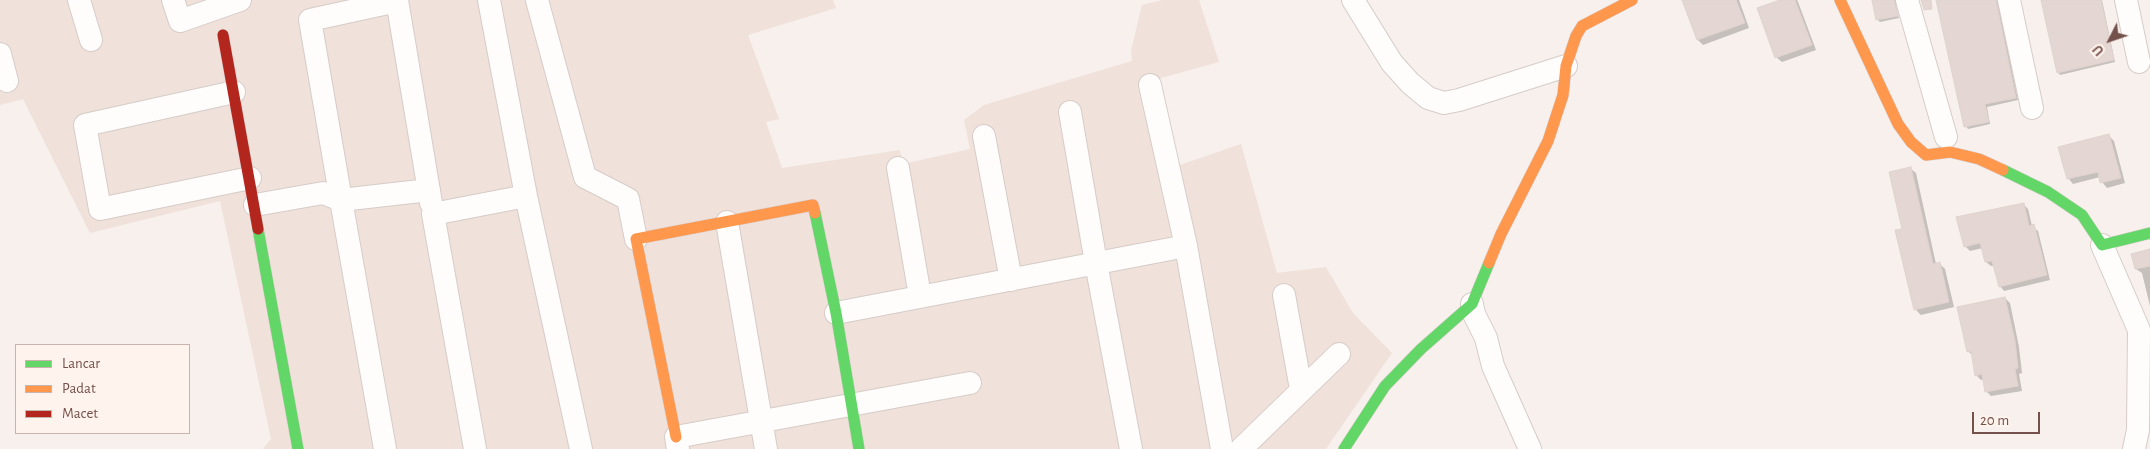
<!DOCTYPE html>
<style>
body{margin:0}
#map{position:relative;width:2150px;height:449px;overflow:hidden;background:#f7f0ec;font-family:"Alegreya Sans",sans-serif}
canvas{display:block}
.legend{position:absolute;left:15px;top:344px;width:175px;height:90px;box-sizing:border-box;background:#fff4ed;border:1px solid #c8b3ad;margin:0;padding:6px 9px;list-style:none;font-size:15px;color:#75514c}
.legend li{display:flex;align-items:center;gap:10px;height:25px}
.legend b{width:25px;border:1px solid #c8b3ad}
.north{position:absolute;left:2085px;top:15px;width:50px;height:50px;-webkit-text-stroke:4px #fff4ed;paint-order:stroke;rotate:229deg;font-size:14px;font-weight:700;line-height:20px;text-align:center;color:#75514c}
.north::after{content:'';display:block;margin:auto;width:18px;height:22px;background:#75514c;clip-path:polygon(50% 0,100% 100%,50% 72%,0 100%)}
.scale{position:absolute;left:1972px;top:412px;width:68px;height:22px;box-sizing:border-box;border:2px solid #75514c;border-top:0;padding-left:6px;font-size:15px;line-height:18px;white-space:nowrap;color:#75514c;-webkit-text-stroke:4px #fff4ed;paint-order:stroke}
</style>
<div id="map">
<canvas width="2150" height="449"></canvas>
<ul class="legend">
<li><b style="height:6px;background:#63d668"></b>Lancar</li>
<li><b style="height:6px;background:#ff974d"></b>Padat</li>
<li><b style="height:6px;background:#b3261e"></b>Macet</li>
</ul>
<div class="north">U</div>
<div class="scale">20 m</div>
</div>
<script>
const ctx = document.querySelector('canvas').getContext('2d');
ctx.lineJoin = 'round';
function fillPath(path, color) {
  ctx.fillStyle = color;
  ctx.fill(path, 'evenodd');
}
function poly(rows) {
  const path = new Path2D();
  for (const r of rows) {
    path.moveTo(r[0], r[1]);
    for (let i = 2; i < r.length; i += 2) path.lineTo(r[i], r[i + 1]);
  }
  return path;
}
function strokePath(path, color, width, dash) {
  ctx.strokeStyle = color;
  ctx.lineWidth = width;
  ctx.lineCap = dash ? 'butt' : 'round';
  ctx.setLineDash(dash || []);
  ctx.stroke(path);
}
fillPath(poly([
 [0,0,833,0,836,8,748,35,779,119,766,122,782,168,900,150,903,164,970,149,964,120,984,105,1132,61,1131,51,1142,5,1163,0,1199,0,1219,62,1157,79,1180,165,1241,144,1277,273,1326,267,1353,313,1392,353,1326,449,263,449,271,439,220,201,90,233,23,99,0,105]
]), '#f0e1da');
fillPath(poly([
 [1695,0,1739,0,1749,28,1703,45,1698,40],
 [1783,0,1797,0,1798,2,1816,50,1782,62,1776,57],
 [1873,0,1897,0,1896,6,1899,18,1880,22,1877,19],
 [1938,0,1998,0,2018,100,1987,107,1990,124,1968,129,1966,126],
 [2042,0,2102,0,2115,62,2060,75,2058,72],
 [2109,136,2114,141,2125,183,2107,188,2102,182,2100,177,2073,184,2068,178],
 [1910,168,1916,173,1936,264,1940,264,1945,269,1954,307,1921,315,1916,310,1897,231,1903,230],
 [2023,204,2028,209,2032,226,2038,231,2050,280,2004,291,2000,286,1994,266,1991,266,1986,262,1983,248,1970,251,1965,246],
 [2150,250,2150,306,2142,273,2136,269,2133,255],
 [2005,298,2010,303,2019,347,2022,373,2019,374,2022,391,1991,396,1986,391,1984,379,1981,380,1976,375,1973,356,1968,351]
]), '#0003');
const building = poly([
 [1682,0,1736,0,1745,23,1697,40,1682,0],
 [1780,0,1795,0,1812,45,1775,58,1757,8,1780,0],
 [1872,0,1894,0,1898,16,1876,20,1872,0],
 [1921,0,1931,0,1932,9,1924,10,1921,0],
 [1936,0,1996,0,2016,98,1985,104,1989,122,1964,127,1936,0],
 [2041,0,2101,0,2114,60,2057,73,2041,0],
 [2109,134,2121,178,2100,183,2098,172,2067,179,2058,147,2109,134],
 [1911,167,1933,264,1940,262,1949,302,1914,310,1895,230,1902,229,1889,172,1911,167],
 [2024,203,2029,226,2034,224,2047,275,1999,287,1992,261,1985,262,1980,243,1964,247,1956,217,2024,203],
 [2150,249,2150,266,2135,269,2131,254,2150,249],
 [2005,297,2015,341,2018,368,2015,369,2018,386,1985,392,1982,374,1975,376,1971,351,1967,352,1957,307,2005,297]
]);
fillPath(building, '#e4d7d3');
strokePath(building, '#e0d2ce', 1);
const street = poly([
 [79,0,91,40],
 [173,0,180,21,240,0],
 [397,0,431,203],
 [489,0,526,196,581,449],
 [537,0,585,177,628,199,636,239],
 [1353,0,1392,63,1410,83,1428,98,1444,103,1459,100,1566,66],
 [1907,0,1946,137],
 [2009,0,2032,108],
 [2126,0,2139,62],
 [397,1,310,20,341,200,429,190],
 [0,54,7,81],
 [1150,85,1186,246,1222,449],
 [234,92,85,125,100,209,250,178],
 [1070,112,1096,263,1131,449],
 [984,136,1011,280],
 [898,168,920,296],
 [255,205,323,193,341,200,385,449],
 [727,222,766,449],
 [2102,245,2139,330,2138,430,2134,449],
 [1284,295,1301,389],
 [1472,304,1474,314,1486,338,1493,366,1530,449],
 [836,313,1186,246],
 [475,449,433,214,526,196],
 [678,449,676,437,970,383],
 [1241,449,1339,354]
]);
const fast = poly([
 [2003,170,2048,192,2082,215,2102,245,2150,233],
 [815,213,836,313,859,449],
 [258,229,298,449],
 [1344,449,1385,386,1421,349,1472,304,1489,263]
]);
const slow = poly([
 [1840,0,1898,124,1911,142,1926,155,1950,152,1979,159,2003,170],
 [1489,263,1501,234,1548,141,1563,95,1566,66,1576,36,1582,26,1632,0],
 [676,437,636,239,813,205,815,213]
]);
const jam = poly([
 [223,35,258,229]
]);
strokePath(street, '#d6ccc8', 24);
strokePath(fast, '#d8ccca', 12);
strokePath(slow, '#d8ccca', 12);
strokePath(jam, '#d8ccca', 12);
strokePath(street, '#fefdfc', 22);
strokePath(fast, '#63d668', 11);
strokePath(slow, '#ff974d', 11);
strokePath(jam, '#b3261e', 11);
</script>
